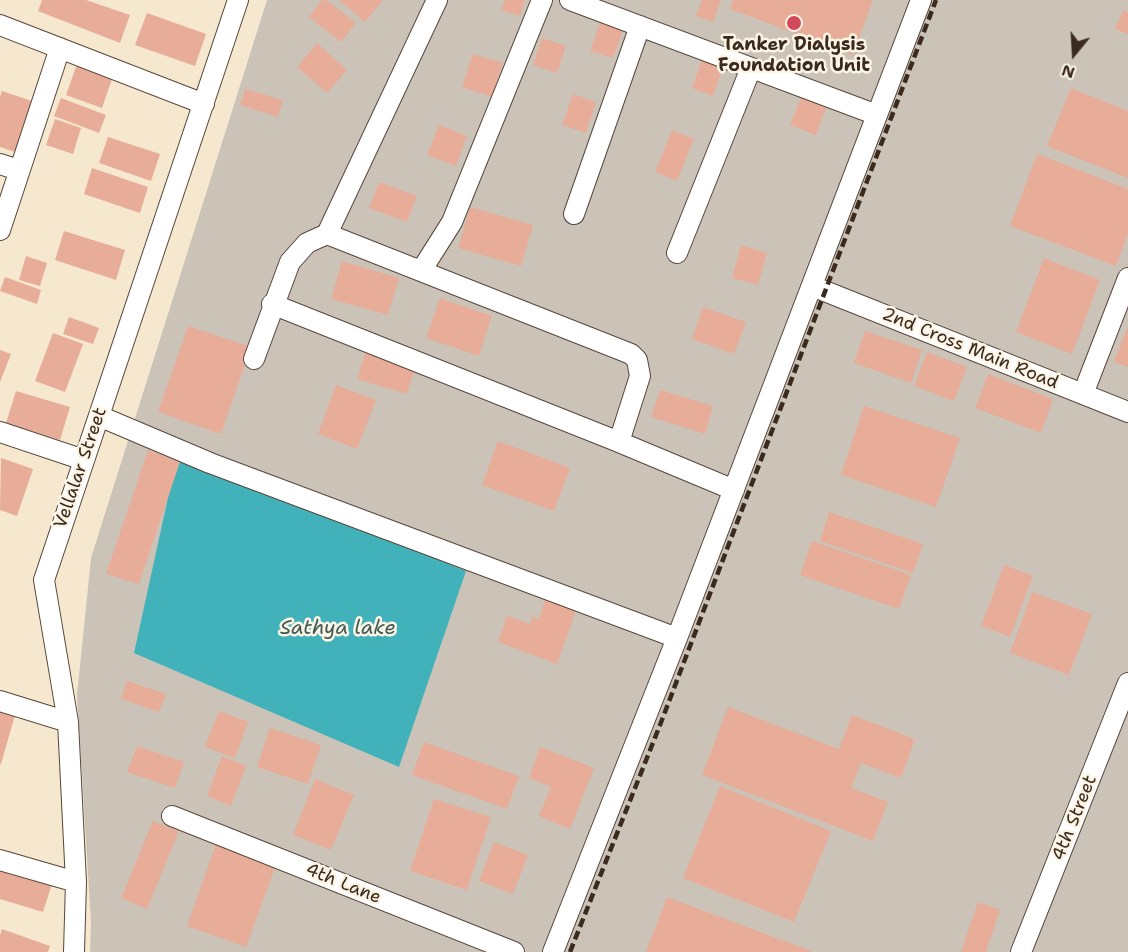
<!DOCTYPE html>
<style>
body{margin:0}
#map{position:relative;width:1128px;height:952px;overflow:hidden;background:#f6e8cf;font-family:"Shantell Sans",sans-serif}
canvas{display:block}
.north{position:absolute;left:1044px;top:24px;width:60px;height:60px;-webkit-text-stroke:4px #fcf5e5;paint-order:stroke;rotate:198deg;font-size:16px;font-weight:700;line-height:24px;text-align:center;color:#3b2a1e}
.north::after{content:'';display:block;margin:auto;width:21px;height:27px;background:#3b2a1e;clip-path:polygon(50% 0,100% 100%,50% 72%,0 100%)}
</style>
<div id="map">
<canvas width="1128" height="952"></canvas>
<div class="north">N</div>
</div>
<script>
const ctx = document.querySelector('canvas').getContext('2d');
ctx.lineJoin = 'round';
function fillPath(path, color) {
  ctx.fillStyle = color;
  ctx.fill(path, 'evenodd');
}
function poly(rows) {
  const path = new Path2D();
  for (const r of rows) {
    path.moveTo(r[0], r[1]);
    for (let i = 2; i < r.length; i += 2) path.lineTo(r[i], r[i + 1]);
  }
  return path;
}
function strokePath(path, color, width, dash) {
  ctx.strokeStyle = color;
  ctx.lineWidth = width;
  ctx.lineCap = dash ? 'butt' : 'round';
  ctx.setLineDash(dash || []);
  ctx.stroke(path);
}
function write(font, color, halo, rows, align = 'center') {
  ctx.font = font + ' "Shantell Sans",sans-serif';
  ctx.lineWidth = 5;
  ctx.setLineDash([]);
  ctx.textBaseline = 'middle';
  ctx.strokeStyle = halo;
  ctx.fillStyle = color;
  for (const [text, x, y, turn = 0] of rows) {
    ctx.save();
    ctx.translate(x, y);
    ctx.rotate((+turn || 0) * Math.PI / 180);
    ctx.textAlign = isNaN(turn) ? turn : align;
    if (halo) ctx.strokeText(text, 0, 0);
    ctx.fillText(text, 0, 0);
    ctx.restore();
  }
}
fillPath(poly([
 [267,0,1128,0,1128,952,90,952,91,923,77,695,91,558]
]), '#cbc3b8');
fillPath(poly([
 [178,452,466,571,399,767,134,653]
]), '#41b1ba');
fillPath(poly([
 [42,0,86,0,130,15,120,43,38,11],
 [322,0,326,0,356,23,341,42,309,17],
 [339,0,383,0,365,22],
 [505,0,525,0,520,16,501,10],
 [702,0,721,0,713,22,696,16],
 [733,0,873,0,853,55,730,9],
 [1123,10,1128,12,1128,34,1115,29],
 [147,13,206,34,195,66,135,45],
 [601,20,624,27,613,58,590,51],
 [542,38,566,46,557,73,533,65],
 [317,43,347,70,327,93,297,67],
 [473,54,503,63,492,97,462,87],
 [703,57,724,64,713,96,692,88],
 [77,64,113,76,102,108,66,95],
 [1071,88,1128,111,1128,178,1047,146],
 [245,89,283,100,278,117,240,105],
 [2,91,35,102,18,153,0,147,0,97],
 [573,94,596,102,586,133,562,125],
 [802,95,827,105,816,135,790,125],
 [61,98,106,115,99,133,54,116],
 [55,119,81,128,73,154,46,145],
 [439,125,467,136,456,166,427,155],
 [672,130,694,139,677,181,655,172],
 [108,137,160,154,151,181,99,163],
 [1037,154,1128,189,1128,234,1116,266,1010,226],
 [92,168,148,187,140,213,84,194],
 [379,182,417,196,407,222,369,208],
 [470,207,533,225,521,266,458,248],
 [64,231,125,250,116,280,55,260],
 [741,245,767,253,758,285,732,278],
 [26,256,47,263,40,286,19,280],
 [1044,258,1100,280,1072,354,1016,332],
 [342,261,399,278,388,315,331,299],
 [5,277,41,290,37,304,0,291],
 [440,298,492,316,479,356,426,338],
 [703,307,746,322,734,354,692,339],
 [69,317,99,328,93,344,63,334],
 [188,326,251,347,221,434,158,412],
 [1128,326,1128,367,1114,362],
 [865,331,922,350,911,383,854,363],
 [53,333,83,344,65,392,35,381],
 [367,347,417,362,407,394,357,379],
 [0,350,11,354,0,382],
 [927,352,967,367,954,401,914,386],
 [988,374,1053,399,1041,433,975,408],
 [336,385,376,400,357,449,318,434],
 [660,390,713,406,705,434,651,417],
 [16,391,70,407,60,440,6,423],
 [864,406,960,438,936,507,841,475],
 [498,441,570,468,554,511,482,485],
 [148,450,180,462,139,584,106,574],
 [1,458,33,469,17,516,0,510],
 [829,512,923,544,913,573,820,541],
 [812,541,911,575,899,609,800,575],
 [1004,565,1033,576,1010,637,981,626],
 [1032,592,1092,614,1069,675,1010,653],
 [545,600,576,611,557,664,498,642,507,616,530,624,533,616,539,619],
 [127,681,166,694,159,712,121,699],
 [728,707,839,749,852,715,915,739,901,778,861,763,851,788,888,802,873,841,702,775],
 [0,711,15,715,1,764,0,764],
 [219,711,248,722,235,758,205,747],
 [270,728,321,745,308,784,257,767],
 [424,742,519,776,507,809,412,775],
 [137,746,184,762,175,788,127,772],
 [540,747,594,768,570,829,539,816,551,787,529,778],
 [222,756,246,766,231,806,207,796],
 [315,779,354,795,331,850,293,835],
 [720,786,831,831,794,922,683,878],
 [434,799,491,817,467,890,410,871],
 [153,821,179,831,147,909,121,898],
 [494,842,528,855,513,894,479,881],
 [216,844,276,865,246,947,187,926],
 [0,868,52,884,43,912,0,899],
 [667,897,814,952,646,952],
 [978,902,1000,910,986,952,961,952],
 [2,929,50,946,48,952,0,952,0,935]
]), '#e7ad99');
const minor = poly([
 [570,0,877,115],
 [0,25,204,104],
 [0,164,18,170],
 [574,214,640,26],
 [0,230,60,48],
 [327,234,437,0],
 [677,253,751,68],
 [421,271,452,222,542,0],
 [812,286,1128,412],
 [272,304,619,442],
 [254,359,290,262,307,243,327,234,631,354,637,360,640,376,619,442,734,490],
 [1083,394,1128,278],
 [99,416,210,463,677,638],
 [0,432,84,460],
 [0,701,68,722],
 [172,816,514,952],
 [0,860,76,882],
 [74,952,76,882,68,722,44,580,238,0],
 [553,952,677,638,921,0],
 [1021,952,1128,683]
]);
strokePath(minor, '#574639', 22);
strokePath(minor, '#fff', 20);
strokePath(poly([
 [570,952,660,725,936,0]
]), '#3b2a1e', 4.5, [9, 4.5]);
for (const [x, y, r, color] of [
 [794,23,8,"#d1495b"]
]) {
  const dot = new Path2D();
  dot.arc(x, y, r, 0, 2 * Math.PI);
  ctx.fillStyle = color;
  ctx.fill(dot);
  strokePath(dot, '#fcf5e5', 2);
}
write('bold 18px', '#3b2a1e', '#fcf5e5', [
 ["Tanker Dialysis",794,45],
 ["Foundation Unit",794,66]
]);
write('18px', '#3b2a1e', '#fcf5e5', [
 ["2nd Cross Main Road",970,349,22],
 ["Vellalar Street",81,468,-71],
 ["4th Street",1075,818,-68],
 ["4th Lane",343,884,22]
]);
write('italic 20px', '#3d5955', '#fcf5e5', [
 ["Sathya lake",338,629]
]);
</script>
